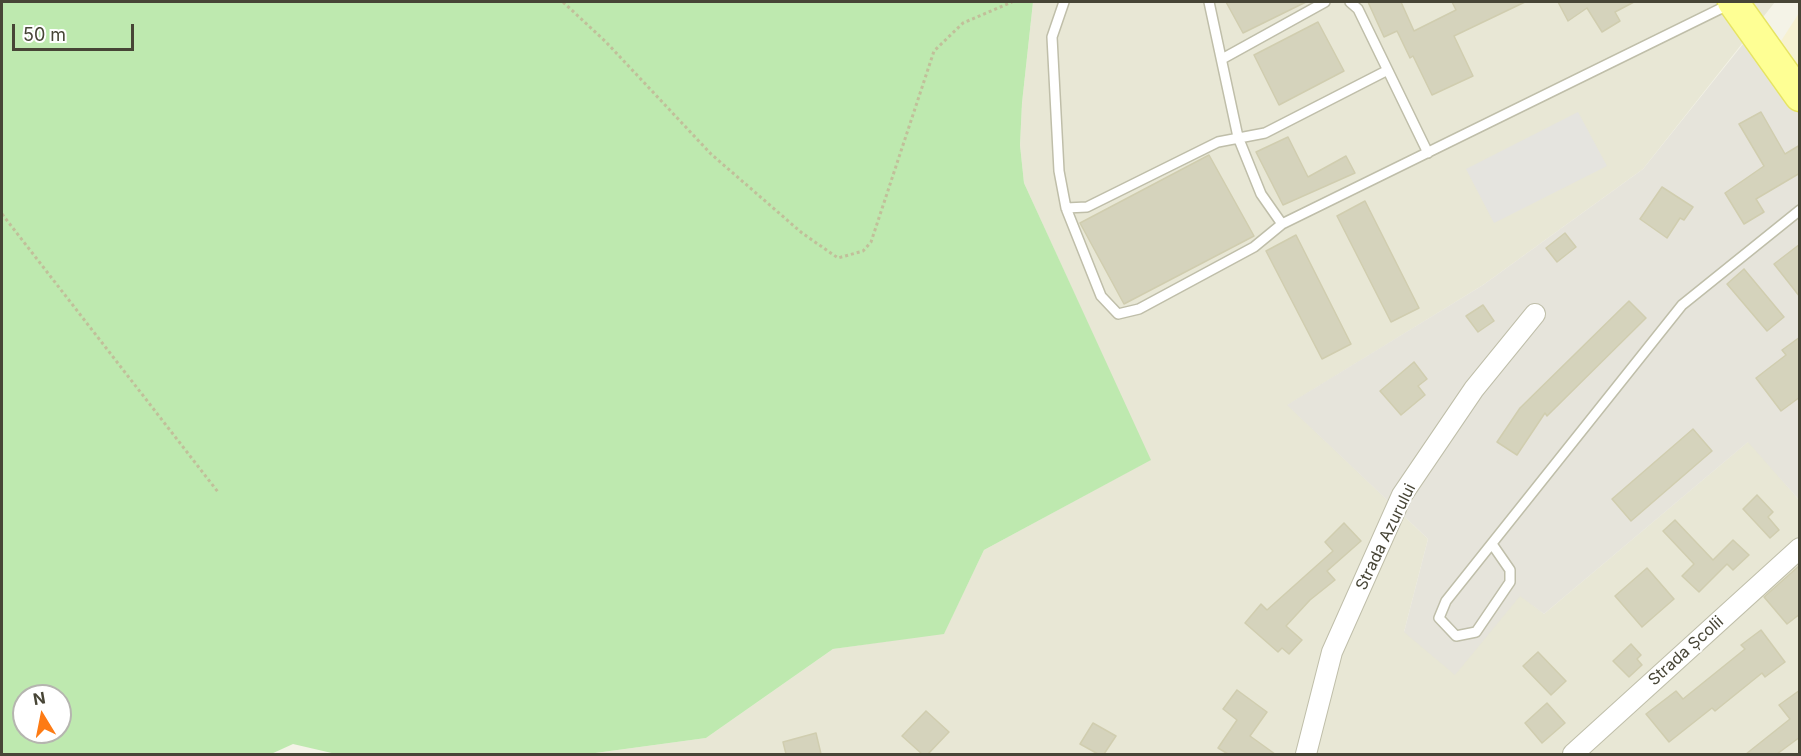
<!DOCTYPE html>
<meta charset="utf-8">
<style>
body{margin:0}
#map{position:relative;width:1801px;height:756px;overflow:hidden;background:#f4f3e7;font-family:Inter,sans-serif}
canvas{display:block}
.frame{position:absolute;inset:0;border:3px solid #474536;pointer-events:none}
.north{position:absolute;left:12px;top:684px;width:60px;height:60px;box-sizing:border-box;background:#fff;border:2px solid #b5b5af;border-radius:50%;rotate:350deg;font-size:16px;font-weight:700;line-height:24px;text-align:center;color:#474536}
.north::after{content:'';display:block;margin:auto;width:21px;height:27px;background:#fd7b14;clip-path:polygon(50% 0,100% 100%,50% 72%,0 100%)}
.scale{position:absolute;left:12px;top:24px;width:122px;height:27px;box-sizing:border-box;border:3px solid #474536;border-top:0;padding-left:8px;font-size:18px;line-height:21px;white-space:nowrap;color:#474536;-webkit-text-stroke:4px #fff;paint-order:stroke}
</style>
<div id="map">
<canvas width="1801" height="756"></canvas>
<div class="frame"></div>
<div class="north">N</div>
<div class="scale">50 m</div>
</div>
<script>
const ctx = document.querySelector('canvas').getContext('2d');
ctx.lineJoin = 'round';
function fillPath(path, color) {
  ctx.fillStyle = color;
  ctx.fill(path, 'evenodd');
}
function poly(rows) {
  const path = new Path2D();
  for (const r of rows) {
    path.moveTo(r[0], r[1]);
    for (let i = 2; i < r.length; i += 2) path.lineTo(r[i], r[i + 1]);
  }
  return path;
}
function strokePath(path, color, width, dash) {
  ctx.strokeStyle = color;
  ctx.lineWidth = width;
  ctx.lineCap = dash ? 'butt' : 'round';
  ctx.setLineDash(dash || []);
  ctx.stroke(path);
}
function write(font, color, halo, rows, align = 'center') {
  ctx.font = font + ' Inter,sans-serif';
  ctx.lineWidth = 4.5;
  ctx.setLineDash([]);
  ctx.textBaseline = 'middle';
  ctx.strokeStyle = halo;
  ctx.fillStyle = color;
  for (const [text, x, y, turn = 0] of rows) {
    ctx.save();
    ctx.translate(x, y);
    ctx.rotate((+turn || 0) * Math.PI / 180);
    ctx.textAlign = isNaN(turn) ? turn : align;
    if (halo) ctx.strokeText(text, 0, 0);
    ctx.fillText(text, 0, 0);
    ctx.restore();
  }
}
fillPath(poly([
 [1033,2,1775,2,1643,169,1483,285,1288,405,1428,539,1404,632,1521,595,1544,614,1749,441,1799,500,1799,754,588,754,706,738,833,649,944,633,984,550,1150,460,1024,183,1020,145,1022,103]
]), '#e8e7d5');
fillPath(poly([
 [1799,13,1799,68,1781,41]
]), '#f6f1d2');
fillPath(poly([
 [1743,44,1799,68,1799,500,1748,442,1544,614,1520,596,1455,675,1404,632,1428,539,1287,405,1483,285,1643,169]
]), '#e6e4db');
fillPath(poly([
 [2,2,1033,2,1022,103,1020,145,1024,183,1151,460,984,550,944,634,833,649,706,738,588,754,336,754,293,744,271,754,2,754],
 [24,696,60,696,60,732,24,732]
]), '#bee9af');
fillPath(poly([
 [1578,112,1607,166,1494,223,1466,169]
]), '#e5e4df');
const building = poly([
 [1226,2,1306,2,1243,33,1226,2],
 [1368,2,1401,2,1414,31,1456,10,1452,2,1525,2,1454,36,1473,76,1432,95,1413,56,1410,58,1397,31,1384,37,1368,2],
 [1558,2,1634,2,1615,12,1620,21,1602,32,1587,8,1568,21,1558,2],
 [1318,22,1344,71,1279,105,1254,55,1318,22],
 [1761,112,1785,154,1800,145,1800,173,1756,199,1764,212,1744,224,1725,193,1764,166,1739,124,1761,112],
 [1288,137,1308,177,1346,156,1355,173,1283,205,1256,152,1288,137],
 [1209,155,1254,236,1124,304,1080,223,1209,155],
 [1662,187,1693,207,1684,220,1680,218,1667,238,1640,219,1662,187],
 [1365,201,1419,308,1391,322,1337,216,1365,201],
 [1565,233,1576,247,1557,262,1546,248,1565,233],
 [1296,235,1351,344,1322,359,1266,251,1296,235],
 [1800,244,1800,297,1774,264,1800,244],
 [1744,269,1784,317,1767,331,1727,284,1744,269],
 [1629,301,1646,318,1547,416,1545,413,1517,455,1497,442,1520,408,1629,301],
 [1483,305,1494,321,1478,332,1466,316,1483,305],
 [1800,337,1800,397,1781,411,1756,378,1786,355,1782,350,1800,337],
 [1414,362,1427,379,1418,386,1425,395,1401,415,1380,391,1414,362],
 [1693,429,1712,451,1631,521,1612,499,1693,429],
 [1757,495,1773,512,1768,517,1779,530,1770,538,1743,509,1757,495],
 [1675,520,1713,560,1733,540,1749,555,1733,570,1727,564,1699,592,1682,576,1694,564,1663,531,1675,520],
 [1344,523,1361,541,1327,571,1335,580,1310,600,1286,626,1302,640,1289,654,1282,648,1278,652,1245,623,1261,604,1267,610,1333,551,1325,542,1344,523],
 [1800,565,1800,614,1787,624,1764,597,1800,565],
 [1647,568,1674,599,1642,627,1615,596,1647,568],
 [1761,630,1785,662,1765,677,1762,673,1715,711,1712,708,1669,742,1646,714,1676,691,1683,699,1745,649,1741,645,1761,630],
 [1631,644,1641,655,1637,659,1642,665,1629,677,1613,661,1631,644],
 [1538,652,1566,681,1551,695,1523,666,1538,652],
 [1237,690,1267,712,1250,736,1275,754,1228,754,1218,748,1237,720,1223,709,1237,690],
 [1800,690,1800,737,1777,754,1746,754,1790,719,1779,705,1800,690],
 [1547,703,1565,723,1542,743,1525,723,1547,703],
 [926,711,949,732,928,754,922,754,902,736,926,711],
 [1093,723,1116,736,1104,754,1098,754,1080,744,1093,723],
 [816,733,821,754,786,754,783,742,816,733]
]);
fillPath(building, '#d5d3bc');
strokePath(building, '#d0cdaf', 1.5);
const service = poly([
 [1064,2,1052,37,1059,171,1066,208,1101,296,1118,314,1139,309,1254,247,1282,224],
 [1209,2,1238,137,1261,194,1282,224,1730,4],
 [1350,2,1358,9,1428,153],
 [1222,59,1325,2],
 [1066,208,1087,207,1218,142,1265,133,1386,71],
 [1492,544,1510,570,1510,582,1476,632,1456,636,1439,618,1446,601,1682,305,1800,210]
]);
const minor = poly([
 [1306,754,1332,652,1402,495,1474,389,1535,314],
 [1573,754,1800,548]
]);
const primary = poly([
 [1733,2,1800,96]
]);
strokePath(service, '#bfbea9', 12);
strokePath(minor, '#bfbea9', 22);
strokePath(primary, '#e6e463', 33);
strokePath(poly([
 [563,2,606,42,711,154,802,233,838,258,863,251,871,242,934,51,963,23,1012,2],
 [2,214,218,492]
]), '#c1bf9a', 3, [3, 3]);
strokePath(service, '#fff', 9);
strokePath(minor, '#fff', 20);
strokePath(primary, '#feff94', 30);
write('16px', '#474536', '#fff', [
 ["Strada Azurului",1386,537,-64],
 ["Strada Școlii",1686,651,-42]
]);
</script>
